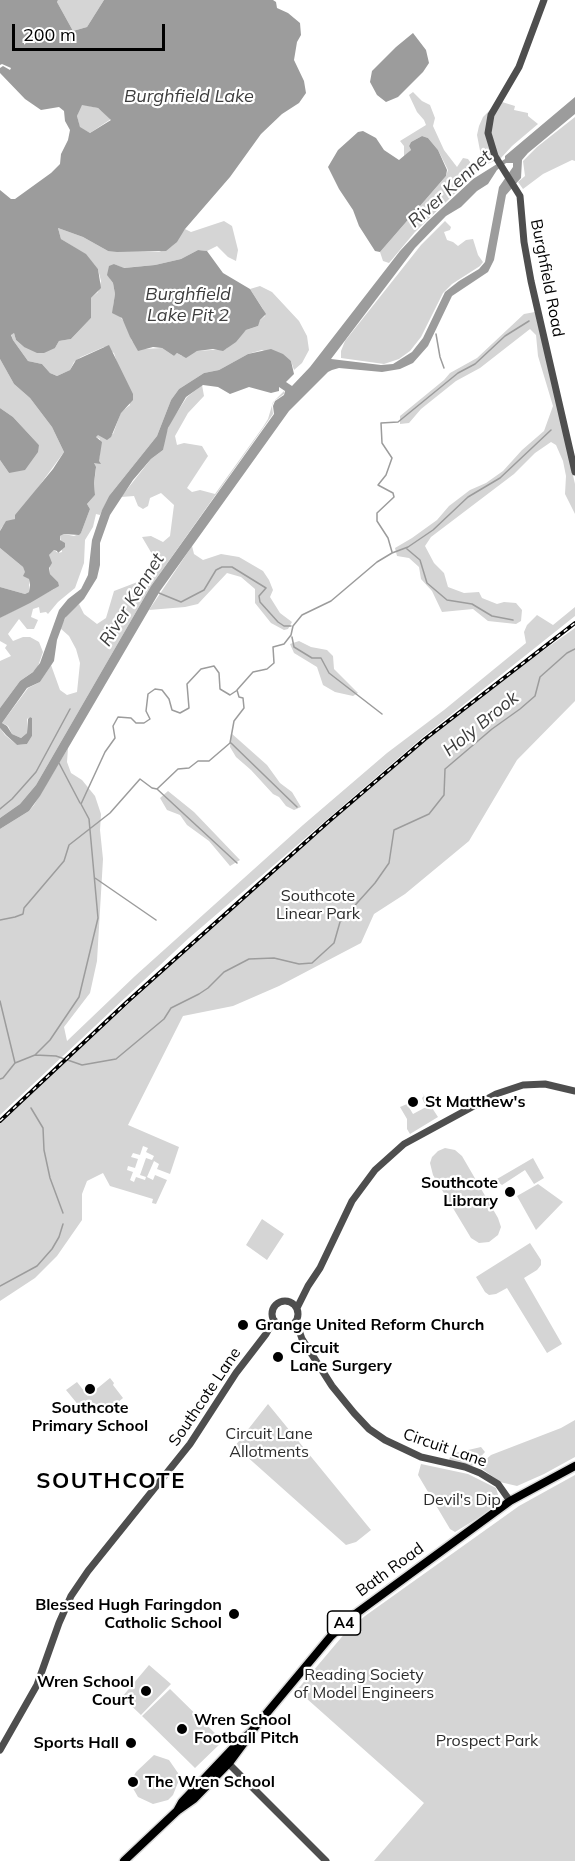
<!DOCTYPE html>
<style>
body{margin:0}
#map{position:relative;width:575px;height:1861px;overflow:hidden;background:#fff;font-family:Mulish,sans-serif}
canvas{display:block}
.scale{position:absolute;left:12px;top:24px;width:153px;height:27px;box-sizing:border-box;border:3px solid #000;border-top:0;padding-left:8px;font-size:18px;line-height:21px;white-space:nowrap;color:#000;-webkit-text-stroke:4px #fff;paint-order:stroke}
</style>
<div id="map">
<canvas width="575" height="1861"></canvas>
<div class="scale">200 m</div>
</div>
<script>
const ctx = document.querySelector('canvas').getContext('2d');
ctx.lineJoin = 'round';
function fillPath(path, color) {
  ctx.fillStyle = color;
  ctx.fill(path, 'evenodd');
}
function poly(rows) {
  const path = new Path2D();
  for (const r of rows) {
    if (r.length === 3) {
      path.moveTo(r[0] + r[2], r[1]);
      path.arc(r[0], r[1], r[2], 0, 2 * Math.PI);
      continue;
    }
    path.moveTo(r[0], r[1]);
    for (let i = 2; i < r.length; i += 2) path.lineTo(r[i], r[i + 1]);
  }
  return path;
}
function strokePath(path, color, width, dash) {
  ctx.strokeStyle = color;
  ctx.lineWidth = width;
  ctx.lineCap = dash ? 'butt' : 'round';
  ctx.setLineDash(dash || []);
  ctx.stroke(path);
}
function write(font, color, halo, rows, align = 'center') {
  ctx.font = font + ' Mulish,sans-serif';
  ctx.lineWidth = 4.5;
  ctx.setLineDash([]);
  ctx.textBaseline = 'middle';
  ctx.strokeStyle = halo;
  ctx.fillStyle = color;
  for (const [text, x, y, turn = 0] of rows) {
    ctx.save();
    ctx.translate(x, y);
    ctx.rotate((+turn || 0) * Math.PI / 180);
    ctx.textAlign = isNaN(turn) ? turn : align;
    if (halo) ctx.strokeText(text, 0, 0);
    ctx.fillText(text, 0, 0);
    ctx.restore();
  }
}
fillPath(poly([
 [58,0,104,0,87,27,73,31,57,2],
 [413,92,422,101,430,105,435,118,433,126,444,150,457,167,463,158,468,159,477,172,415,232,389,263,383,261,380,252,446,176,448,170,438,150,428,138,422,136,411,142,409,146,411,150,404,157,404,146,400,141,426,125,424,120,417,112,409,95],
 [502,102,515,106,514,110,528,113,528,116,538,124,512,146,501,158,483,166,477,135,479,126,483,117,493,107],
 [81,104,98,108,111,119,90,133,80,128,77,116],
 [575,117,575,161,572,160,543,174,523,189,518,182,525,176,523,161,537,147],
 [224,221,232,226,238,250,236,261,228,257,217,246,207,251,198,250,181,259,155,265,123,268,114,264,110,279,113,283,115,294,113,307,125,323,132,341,144,349,162,348,174,356,177,353,182,356,197,351,226,349,246,330,258,326,258,322,265,316,263,309,250,289,260,286,272,292,299,321,307,336,309,350,302,363,294,370,291,361,262,350,248,354,219,370,204,373,179,389,171,400,157,436,109,496,100,515,96,514,93,527,85,540,84,563,75,588,58,602,48,614,46,612,40,613,39,607,33,609,31,617,38,620,34,629,27,629,19,619,8,634,13,641,23,637,30,637,39,642,43,652,37,669,20,681,0,708,0,661,11,656,5,648,7,645,0,641,0,618,54,589,58,582,50,574,49,555,54,550,58,553,62,552,60,536,64,534,74,536,81,533,90,509,87,504,95,495,94,483,96,469,93,464,98,461,100,455,100,439,96,437,97,435,113,434,121,412,130,405,114,353,104,347,81,357,74,362,70,370,57,376,50,373,42,364,28,361,13,340,11,334,14,333,16,340,24,347,55,348,59,341,71,339,91,318,91,298,98,292,101,281,98,269,85,254,61,239,58,228,83,237,108,251,159,252,172,246,185,229,191,232],
 [445,221,451,227,450,230,444,232,447,240,453,242,458,246,466,240,473,239,478,255,483,262,480,266,452,284,443,293,421,337,410,351,399,359,384,364,341,358,341,351,345,341,421,245],
 [535,312,575,484,575,514,565,494,566,476,563,461,556,445,551,442,535,453,514,474,431,537,425,546,434,563,444,573,448,587,464,593,479,592,482,598,497,604,504,602,516,603,522,610,521,621,516,624,488,621,473,609,442,612,432,591,421,579,419,567,409,558,397,556,395,548,412,538,437,520,449,506,470,490,486,483,503,471,522,450,544,431,553,406,538,356,536,335,530,329,480,368,456,381,421,409,409,423,400,424,400,416,444,380,450,373,477,358,524,314],
 [0,359,14,384,30,398,52,427,64,452,15,519,2,527,0,531,0,460,9,473,39,445,13,417,0,408],
 [202,385,204,396,188,413,175,436,177,445,184,443,202,446,208,456,187,488,192,492,200,490,215,494,263,427,268,419,273,402,284,391,284,394,274,401,272,406,273,414,151,586,36,785,20,804,0,818,0,728,5,735,17,745,27,744,32,736,32,718,30,717,27,719,27,733,21,738,12,734,8,726,2,723,28,688,40,682,51,665,60,690,67,695,77,692,80,663,76,649,69,636,60,628,68,613,79,604,84,614,97,624,106,618,114,591,148,578,153,567,152,554,142,537,151,536,163,542,170,536,174,505,161,493,150,498,148,506,143,509,138,506,134,496,121,497,151,459,163,450,164,439,170,423,187,397],
 [192,546,194,554,203,560,221,554,239,557,263,571,269,580,273,590,270,597,280,613,292,622,288,629,284,630,271,623,255,603,255,589,241,577,227,573,198,604,185,607,149,610],
 [0,548,23,567,29,579,29,592,25,594,0,587],
 [575,607,575,616,423,737,189,938,0,1115,0,829,29,811,34,805,68,748,67,762,71,773,82,780,95,796,101,814,100,830,103,859,97,961,90,993,64,1027,67,1041,135,976,303,825,387,753,444,710,526,643,524,632,527,625,537,615,553,625],
 [575,628,575,701,517,760,469,841,405,894,374,914,361,943,279,986,233,1006,183,1016,128,1125,179,1147,170,1174,157,1169,159,1164,154,1161,147,1177,153,1180,155,1175,167,1180,156,1204,152,1203,153,1199,110,1186,103,1173,87,1181,82,1194,82,1220,57,1256,35,1278,0,1301,0,1121,328,822,476,698],
 [143,1146,148,1148,146,1152,154,1156,152,1160,146,1158,140,1175,146,1177,145,1180,136,1177,134,1182,130,1180,133,1172,127,1170,128,1166,135,1168,138,1159,131,1157,133,1153,140,1155],
 [299,641,311,647,327,650,333,656,334,669,358,693,353,696,335,692,323,685,317,667,294,653,290,644],
 [231,733,267,765,280,783,292,792,301,807,294,810,286,806,279,797,273,794,251,770,236,757,230,747],
 [168,791,194,812,240,860,230,866,209,841,187,825,180,815,167,810,160,798],
 [421,1091,438,1117,410,1134,407,1129,407,1119,400,1107,407,1104,413,1114,426,1107,422,1098,424,1096],
 [445,1148,455,1150,462,1156,498,1218,501,1227,498,1235,489,1242,479,1243,471,1238,433,1175,430,1163,432,1157,438,1151],
 [533,1158,544,1178,534,1184,525,1170,502,1185,498,1182,497,1179],
 [538,1184,563,1202,536,1230,517,1196],
 [262,1219,284,1234,267,1260,246,1245],
 [530,1243,541,1260,541,1265,537,1270,524,1278,562,1344,547,1353,507,1288,496,1294,489,1295,485,1292,476,1277],
 [110,1378,114,1383,113,1385,123,1398,103,1415,92,1402,85,1407,80,1407,66,1390,77,1382,88,1396],
 [268,1404,371,1530,356,1542,346,1545,235,1446],
 [575,1420,575,1457,544,1474,517,1486,500,1482,481,1468,482,1463,491,1455,561,1428],
 [481,1447,485,1452,472,1466,449,1460,451,1454],
 [421,1464,468,1474,496,1488,499,1498,493,1509,455,1532,450,1529,418,1475],
 [575,1475,575,1861,374,1861,424,1803,297,1690,346,1632,365,1616,519,1506],
 [149,1665,171,1684,141,1715,122,1697],
 [170,1689,223,1741,195,1768,142,1716],
 [154,1755,169,1760,178,1773,179,1780,173,1795,168,1800,153,1804,138,1797,130,1783,136,1772]
]), '#d5d5d5');
fillPath(poly([
 [0,0,58,0,57,2,73,31,87,27,104,0,273,0,276,2,277,8,288,13,300,23,301,35,297,42,294,60,304,81,306,93,299,103,282,114,261,134,230,177,185,229,177,242,166,251,117,252,108,251,83,237,58,228,61,239,86,254,98,269,101,288,91,298,91,318,71,339,59,341,55,348,44,353,37,353,24,347,16,340,14,333,11,335,13,340,28,361,42,364,50,373,57,376,70,370,76,360,109,345,133,394,133,400,121,413,111,437,107,440,98,435,96,437,102,442,99,461,101,464,94,463,96,467,94,483,95,495,87,504,90,509,81,533,79,535,64,534,60,536,60,540,65,543,65,547,58,553,57,551,54,550,49,555,52,563,49,568,50,574,58,582,59,586,30,603,0,618,0,587,25,594,29,592,30,585,29,579,23,576,25,572,23,567,0,548,0,531,6,521,15,519,15,515,53,469,64,452,52,427,30,398,14,384,0,359,0,190,11,199,15,199,51,173,60,164,61,154,68,140,70,130,65,121,64,111,59,107,41,110,25,99,0,73,0,68,3,66,10,70,11,68,2,64,0,65],
 [82,105,98,108,111,120,90,133,80,127,77,116],
 [413,33,426,50,429,63,423,72,398,97,386,102,377,95,370,82,372,71,396,47],
 [575,97,575,114,528,153,522,160,521,178,506,195,494,260,488,272,452,296,428,346,413,363,400,369,382,372,339,368,332,370,328,372,289,411,160,591,40,796,29,811,0,829,0,818,20,804,36,785,151,586,274,414,273,406,275,401,284,395,285,391,279,387,279,391,271,393,249,387,230,394,218,387,203,385,186,397,168,428,163,450,151,459,133,480,110,515,100,543,100,565,97,578,84,599,65,618,57,640,54,661,40,682,27,688,2,723,7,726,12,734,21,738,27,733,28,719,30,717,32,718,32,736,27,744,17,745,6,735,0,728,0,708,20,681,33,672,40,663,59,610,68,599,81,589,88,575,92,540,102,510,109,496,157,436,171,400,179,389,204,373,219,370,248,354,271,349,283,354,291,361,294,374,286,382,292,386,310,367,400,251,427,222,473,179,505,159,505,156],
 [506,163,513,163,513,167,499,187,485,262,479,269,459,281,445,292,423,338,412,352,393,364,381,365,331,359,415,248,446,216,461,207,477,191,488,184,497,170],
 [363,131,376,138,384,150,399,160,411,150,409,146,411,142,422,136,428,138,438,150,447,170,446,176,380,252,375,251,359,226,353,210,339,189,328,167,338,150,358,132],
 [198,250,207,251,223,273,250,289,266,314,260,320,258,326,246,330,236,342,223,351,213,349,197,351,186,358,177,353,174,356,162,348,153,347,138,351,130,337,122,318,112,313,115,294,113,283,107,275,109,266,114,264,124,268,155,265,181,259],
 [0,408,13,417,39,445,38,452,25,470,9,473,0,460]
]), '#9c9c9c');
strokePath(poly([
 [436,334,440,357,444,368],
 [407,549,420,560,427,583,447,600,472,604,492,616,513,620],
 [392,552,388,538,377,521,377,513,394,497,393,493,378,485,386,475,392,458,382,443,381,423,398,422,458,373,475,364,505,336,529,321],
 [159,593,181,602,204,590,216,570,222,567,232,567,266,588,259,596,260,602,278,622,284,626,291,626],
 [292,637,294,647,312,658,321,658,329,673,382,714],
 [231,743,297,807],
 [59,763,80,803],
 [157,789,237,863],
 [0,809,12,799,36,772,70,709],
 [95,878,156,920],
 [0,920,15,917,23,914,24,908,64,861,69,845,110,813,140,779,152,788,157,789,178,769,189,768,198,761,209,761,230,743,234,721,244,708,243,698,239,697,237,690,253,672,267,669,274,663,273,647,284,644,291,635,293,626,302,615,331,601,377,562,392,553,408,547,433,530,468,497,500,478,551,430],
 [0,1001,15,1063],
 [35,1055,50,1040,79,997,98,918,89,819,81,804,105,752,115,738,113,726,118,717,131,718,136,723,144,723,150,719,146,711,148,694,155,689,162,690,169,699,172,710,180,713,189,708,187,684,201,669,214,666,219,673,220,689,230,695,236,691],
 [0,1079,3,1078,15,1063,35,1055,56,1056,82,1065,116,1059,164,1019,171,1008,199,994,208,988,224,972,249,959,274,958,299,964,312,963,334,943,340,922,375,883,389,863,394,830,429,814,444,795,445,769,492,729,520,709,535,696,540,677,567,653,575,649],
 [31,1108,43,1128,44,1150,50,1178,63,1213],
 [0,1286,37,1266,52,1249,59,1237,63,1224]
]), '#9c9c9c', 1.5);
const major = poly([
 [177,1811,182,1802,236,1745,251,1732,331,1636,354,1615,510,1501,575,1466],
 [124,1861,177,1811,194,1799,229,1763,246,1740]
]);
strokePath(major, '#dbdbdb', 11);
strokePath(poly([
 [544,0,519,67,491,115,488,133,495,156,520,196,524,242,531,281,575,472],
 [285,1314,13],
 [297,1308,308,1286,320,1268,352,1201,375,1170,404,1144,496,1094,523,1085,545,1084,575,1091],
 [296,1321,302,1339,332,1386,354,1413,369,1429,385,1440,421,1457,465,1467,480,1473,498,1484,510,1501],
 [0,1750,37,1685,59,1623,71,1596,88,1571,190,1444,236,1373,266,1334,274,1320],
 [226,1761,326,1861]
]), '#4e4e4e', 7);
strokePath(major, '#000', 8);
const rail = poly([
 [0,1121,127,1002,328,822,425,739,575,623]
]);
strokePath(rail, '#000', 4);
strokePath(rail, '#fff', 1.5, [4.5]);
for (const [x, y, r, color] of [
 [413,1102,6,"#000"],
 [510,1192,6,"#000"],
 [243,1325,6,"#000"],
 [278,1357,6,"#000"],
 [90,1389,6,"#000"],
 [234,1614,6,"#000"],
 [146,1691,6,"#000"],
 [182,1729,6,"#000"],
 [131,1743,6,"#000"],
 [133,1782,6,"#000"]
]) {
  const dot = new Path2D();
  dot.arc(x, y, r, 0, 2 * Math.PI);
  ctx.fillStyle = color;
  ctx.fill(dot);
  strokePath(dot, '#fff', 2);
}
for (const [x, y, w] of [
 [344,1623,33]
]) {
  const box = new Path2D();
  box.roundRect(x - w / 2, y - 12, w, 24, 4.5);
  ctx.fillStyle = '#fff';
  ctx.fill(box);
  strokePath(box, '#000', 1.5);
}
write('bold 15px', '#000', null, [
 ["A4",344,1623]
]);
write('16px', '#000', '#fff', [
 ["Burghfield Road",547,278,79],
 ["Southcote Lane",205,1397,-56],
 ["Circuit Lane",445,1448,19],
 ["Bath Road",390,1570,-36]
]);
write('16px', '#2c2c2c', '#fff', [
 ["Southcote",318,896],
 ["Linear Park",318,914],
 ["Circuit Lane",269,1434],
 ["Allotments",269,1452],
 ["Devil's Dip",462,1500],
 ["Reading Society",364,1675],
 ["of Model Engineers",364,1693],
 ["Prospect Park",487,1741]
]);
write('bold 16px', '#000', '#fff', [
 ["St Matthew's",425,1102],
 ["Southcote",498,1183,"right"],
 ["Library",498,1201,"right"],
 ["Grange United Reform Church",255,1325],
 ["Circuit",290,1348],
 ["Lane Surgery",290,1366],
 ["Southcote",90,1408,"center"],
 ["Primary School",90,1426,"center"],
 ["Blessed Hugh Faringdon",222,1605,"right"],
 ["Catholic School",222,1623,"right"],
 ["Wren School",134,1682,"right"],
 ["Court",134,1700,"right"],
 ["Wren School",194,1720],
 ["Football Pitch",194,1738],
 ["Sports Hall",119,1743,"right"],
 ["The Wren School",145,1782]
], 'left');
write('italic 18px', '#3d3d3d', '#fff', [
 ["Burghfield Lake",189,97],
 ["River Kennet",450,189,-42],
 ["Burghfield",188,295],
 ["Lake Pit 2",188,316],
 ["River Kennet",132,600,-58],
 ["Holy Brook",481,724,-39]
]);
ctx.letterSpacing = '1.5px';
write('bold 22px', '#000', '#fff', [
 ["SOUTHCOTE",111,1481]
]);
ctx.letterSpacing = '0px';
</script>
